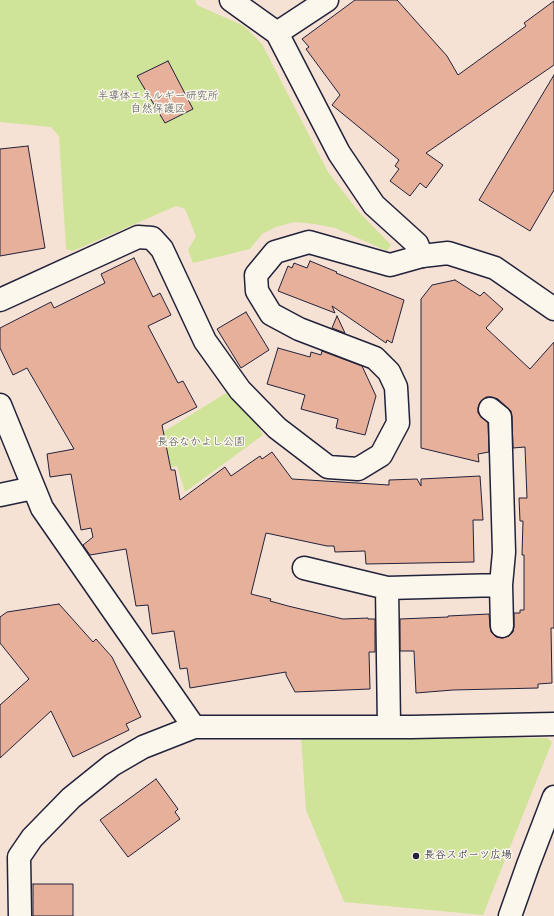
<!DOCTYPE html>
<meta charset="utf-8">
<style>
body{margin:0}
canvas{display:block;background:#f5e2d4}
</style>
<canvas width="554" height="916"></canvas>
<script>
const ctx = document.querySelector('canvas').getContext('2d');
ctx.lineJoin = 'round';
function fillPath(path, color) {
  ctx.fillStyle = color;
  ctx.fill(path, 'evenodd');
}
function poly(rows) {
  const path = new Path2D();
  for (const r of rows) {
    path.moveTo(r[0], r[1]);
    for (let i = 2; i < r.length; i += 2) path.lineTo(r[i], r[i + 1]);
  }
  return path;
}
function strokePath(path, color, width, dash) {
  ctx.strokeStyle = color;
  ctx.lineWidth = width;
  ctx.lineCap = dash ? 'butt' : 'round';
  ctx.setLineDash(dash || []);
  ctx.stroke(path);
}
function write(font, color, halo, rows, align = 'center') {
  ctx.font = font + ' Kalam,"Klee One",sans-serif';
  ctx.lineWidth = 3;
  ctx.setLineDash([]);
  ctx.textBaseline = 'middle';
  ctx.strokeStyle = halo;
  ctx.fillStyle = color;
  for (const [text, x, y, turn = 0] of rows) {
    ctx.save();
    ctx.translate(x, y);
    ctx.rotate((+turn || 0) * Math.PI / 180);
    ctx.textAlign = isNaN(turn) ? turn : align;
    if (halo) ctx.strokeText(text, 0, 0);
    ctx.fillText(text, 0, 0);
    ctx.restore();
  }
}
fillPath(poly([
 [0,0,195,0,197,5,244,26,262,44,328,172,358,211,391,245,387,251,335,228,315,224,294,222,276,227,262,234,250,249,193,263,188,250,196,236,185,209,176,206,73,251,66,249,59,136,51,127,0,122],
 [226,393,255,421,263,435,185,492,177,466,166,468,160,434],
 [301,736,547,738,552,742,483,915,344,902,306,810]
]), '#cfe499');
const building = poly([
 [355,0,397,0,447,56,458,75,526,26,524,23,554,1,554,65,426,153,443,165,426,188,420,183,410,196,390,181,399,169,395,166,399,160,332,105,340,95,306,49,309,47,302,39,355,0],
 [168,61,193,109,165,123,137,76,168,61],
 [554,75,554,190,530,231,479,200,554,75],
 [28,146,45,248,0,256,0,149,28,146],
 [134,258,153,297,160,293,171,315,148,326,178,383,183,381,197,407,162,425,171,470,175,470,180,500,225,467,231,476,260,456,262,459,272,452,292,479,389,485,389,480,417,479,421,486,421,479,480,476,483,520,473,520,474,562,366,564,365,551,335,552,334,546,327,546,266,533,251,594,271,599,270,601,288,606,343,619,368,618,368,619,375,619,375,652,369,652,370,689,295,692,286,675,286,672,190,688,187,668,180,669,174,631,152,634,148,605,136,606,126,549,90,555,83,545,93,537,91,528,81,530,71,474,50,477,47,454,74,449,27,368,13,375,0,348,0,328,51,302,54,308,105,283,101,274,134,258],
 [310,261,337,272,336,273,404,300,392,343,387,340,386,343,332,306,335,313,278,291,288,266,292,268,294,263,307,268,310,261],
 [455,280,480,296,484,292,503,309,486,328,530,369,554,342,554,628,551,628,552,683,538,684,538,688,453,690,416,693,414,651,400,651,400,619,448,617,448,616,489,614,490,626,491,632,496,637,503,638,509,636,513,632,514,626,514,613,520,613,520,610,524,610,524,555,522,555,523,521,520,521,519,498,527,498,525,447,513,448,512,417,511,411,498,399,492,397,486,397,480,402,478,408,478,413,488,423,489,452,478,454,479,462,421,448,421,299,432,285,455,280],
 [246,312,269,350,241,368,217,329,246,312],
 [337,316,345,333,332,328,337,316],
 [278,348,310,357,311,352,321,355,322,351,362,366,376,396,365,435,336,428,338,419,301,409,305,395,267,384,278,348],
 [59,604,93,642,96,639,112,657,141,717,126,724,129,730,73,757,51,711,0,758,0,705,29,679,0,643,0,617,7,612,59,604],
 [156,779,178,809,175,812,180,819,128,857,100,820,156,779],
 [33,884,73,884,73,916,33,916,33,884]
]);
fillPath(building, '#e6b09b');
strokePath(building, '#22223b', 1);
const minor = poly([
 [277,33,327,0],
 [0,300,138,237,152,238,162,249,205,341,240,390,277,428,328,467,358,469,381,455,398,423,396,387,389,372,375,358,299,329,271,314,257,291,256,275,275,252,309,242,390,265,422,256],
 [0,405,42,508,194,727,412,727,554,724],
 [490,409,500,417,504,552,501,585,502,626],
 [0,495,33,488],
 [304,568,387,588,501,585],
 [387,588,389,726],
 [20,916,19,857,32,838,71,798,112,765,143,747,194,727]
]);
const tertiary = poly([
 [231,0,277,33,339,153,374,205,417,244,422,256,448,253,495,268,554,309],
 [510,916,528,865,554,797]
]);
strokePath(minor, '#22223b', 25);
strokePath(tertiary, '#22223b', 25);
strokePath(minor, '#fbf7ec', 22);
strokePath(tertiary, '#fbf7ec', 22);
for (const [x, y, r, color] of [
 [416,856,4,"#22223b"]
]) {
  const dot = new Path2D();
  dot.arc(x, y, r, 0, 2 * Math.PI);
  ctx.fillStyle = color;
  ctx.fill(dot);
  strokePath(dot, '#fbf7ec', 1.5);
}
write('11px', '#4d5252', '#fbf7ec', [
 ["半導体エネルギー研究所",158,97],
 ["自然保護区",158,110],
 ["長谷なかよし公園",201,443]
]);
write('11px', '#22223b', '#fbf7ec', [
 ["長谷スポーツ広場",424,856]
], 'left');
</script>
